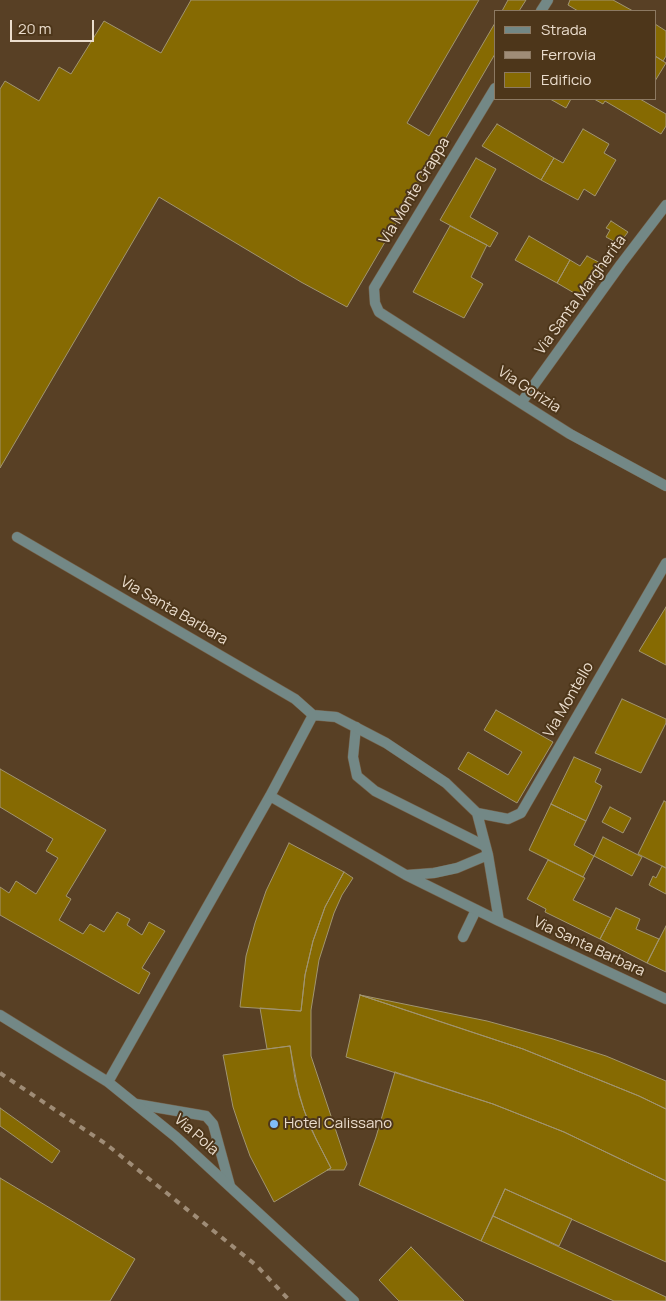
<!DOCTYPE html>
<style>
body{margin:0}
#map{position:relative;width:666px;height:1301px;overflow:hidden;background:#584025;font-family:Manrope,sans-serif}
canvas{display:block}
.legend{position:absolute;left:494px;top:10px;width:162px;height:90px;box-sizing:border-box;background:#4d361a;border:1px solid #8c7962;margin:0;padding:6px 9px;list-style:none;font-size:15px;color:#ebddcd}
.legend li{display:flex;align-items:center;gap:10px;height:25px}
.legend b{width:25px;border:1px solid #8c7962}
.scale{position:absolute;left:10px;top:20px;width:84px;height:22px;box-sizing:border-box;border:2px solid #ebddcd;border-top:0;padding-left:6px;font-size:15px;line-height:18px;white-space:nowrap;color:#ebddcd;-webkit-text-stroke:4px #4d361a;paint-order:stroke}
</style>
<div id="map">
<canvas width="666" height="1301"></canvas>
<ul class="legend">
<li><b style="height:6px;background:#738886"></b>Strada</li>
<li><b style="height:6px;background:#9f8c76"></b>Ferrovia</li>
<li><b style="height:14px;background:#866a02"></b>Edificio</li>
</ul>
<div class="scale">20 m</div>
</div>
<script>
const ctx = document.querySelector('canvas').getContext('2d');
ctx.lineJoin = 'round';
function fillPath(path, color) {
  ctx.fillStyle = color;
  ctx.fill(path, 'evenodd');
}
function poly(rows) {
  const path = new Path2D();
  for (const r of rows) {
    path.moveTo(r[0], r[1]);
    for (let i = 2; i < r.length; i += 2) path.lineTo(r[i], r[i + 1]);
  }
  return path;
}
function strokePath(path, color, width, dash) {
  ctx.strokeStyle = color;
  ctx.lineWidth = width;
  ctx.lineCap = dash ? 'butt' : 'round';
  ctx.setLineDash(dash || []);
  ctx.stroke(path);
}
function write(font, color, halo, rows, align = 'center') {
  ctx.font = font + ' Manrope,sans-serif';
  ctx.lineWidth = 4;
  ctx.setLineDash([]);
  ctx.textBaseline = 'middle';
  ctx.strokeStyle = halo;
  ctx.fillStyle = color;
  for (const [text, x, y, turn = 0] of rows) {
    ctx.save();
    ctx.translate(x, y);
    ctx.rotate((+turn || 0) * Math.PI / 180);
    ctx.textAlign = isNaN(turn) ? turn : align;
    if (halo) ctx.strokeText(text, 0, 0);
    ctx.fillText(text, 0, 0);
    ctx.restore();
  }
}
const building = poly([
 [191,0,479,0,407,123,429,136,495,23,495,54,347,307,301,282,159,197,0,468,0,89,5,81,39,101,59,67,71,74,104,21,161,53,191,0],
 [508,0,526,0,519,11,502,11,508,0],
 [570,0,613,0,633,11,578,11,568,5,570,0],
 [655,24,666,31,666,56,663,61,655,56,655,24],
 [655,56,666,63,655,81,655,56],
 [550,99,571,99,566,108,550,99],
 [594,99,640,99,666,114,666,126,661,134,605,101,603,104,594,99],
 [497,124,554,158,541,180,482,146,497,124],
 [583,129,609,144,604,153,616,160,595,196,584,189,578,200,541,180,554,158,563,163,583,129],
 [476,158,496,169,470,217,498,233,490,247,440,220,476,158],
 [611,221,628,232,619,244,606,237,610,230,606,228,611,221],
 [450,226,487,245,471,277,483,284,464,318,413,292,450,226],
 [529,236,570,260,557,283,515,260,529,236],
 [587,256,604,265,581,297,557,283,570,260,580,266,587,256],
 [666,607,666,665,639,651,666,607],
 [622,699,666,719,666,723,641,773,595,753,622,699],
 [496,710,553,742,517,803,458,769,468,752,508,775,522,752,484,730,496,710],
 [574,757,601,769,595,782,602,786,586,821,551,804,574,757],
 [0,769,106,830,66,896,71,899,59,920,83,934,90,924,104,932,117,912,130,919,127,925,142,935,149,922,165,931,142,968,150,973,139,994,0,915,0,887,9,893,16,881,36,894,58,858,46,851,53,839,0,807,0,769],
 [664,801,666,802,666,868,638,854,664,801],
 [551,804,586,821,574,845,594,856,583,877,529,850,551,804],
 [610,807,631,818,623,833,602,822,610,807],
 [603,837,642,857,632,876,594,856,603,837],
 [289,843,344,872,325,907,313,941,305,975,301,1011,240,1007,246,956,255,923,266,891,289,843],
 [548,860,585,878,573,900,611,918,600,939,545,912,546,909,527,899,548,860],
 [662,866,666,868,666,894,649,885,653,876,656,878,662,866],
 [344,872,353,878,342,895,334,913,319,960,311,1010,311,1056,347,1164,344,1170,327,1170,331,1168,309,1125,299,1095,290,1046,267,1049,260,1008,301,1011,305,975,313,941,325,907,344,872],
 [616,908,640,919,636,929,659,939,647,963,600,939,616,908],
 [666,926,666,972,647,963,666,926],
 [360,995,523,1049,639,1096,666,1109,666,1181,564,1132,493,1104,346,1057,360,995],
 [360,995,487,1021,553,1039,606,1056,666,1081,666,1109,639,1096,523,1049,360,995],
 [290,1046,295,1079,304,1110,316,1139,331,1168,274,1202,250,1156,241,1131,233,1107,223,1055,290,1046],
 [395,1072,493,1104,564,1132,666,1181,666,1262,505,1189,481,1241,359,1185,376,1137,395,1072],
 [0,1108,60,1151,52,1163,0,1126,0,1108],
 [0,1178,135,1259,110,1301,0,1301,0,1178],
 [505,1189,572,1219,559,1246,493,1216,505,1189],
 [493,1216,666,1297,666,1301,614,1301,481,1241,493,1216],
 [411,1247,464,1301,399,1301,379,1280,411,1247]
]);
fillPath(building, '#866a02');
strokePath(building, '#a19470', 1);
const service = poly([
 [356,727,353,757,357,776,375,791,485,846],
 [136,1104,206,1116,213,1124,230,1186]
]);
const pedestrian = poly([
 [463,937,476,910]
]);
const minor = poly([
 [541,11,548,0],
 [495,88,374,288,375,303,379,312,521,403,570,434,666,486],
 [521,403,621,264,666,205],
 [17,537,295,699,313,715,336,717,386,743,446,783,477,813,488,855,499,921],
 [270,796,406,875,499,921,666,999],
 [477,813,508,819,521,813,666,563],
 [407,875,434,873,457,868,488,855],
 [0,1015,108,1082,176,1137,354,1301],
 [108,1082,270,796,313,715]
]);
strokePath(service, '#755f47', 11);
strokePath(pedestrian, '#755f47', 11);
strokePath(minor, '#755f47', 11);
strokePath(service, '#738886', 10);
strokePath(pedestrian, '#738886', 10);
strokePath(minor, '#738886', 10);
strokePath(poly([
 [0,1073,106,1144,257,1266,290,1301]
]), '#9f8c76', 4, [6, 6]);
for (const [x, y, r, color] of [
 [274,1124,5,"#81bdfa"]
]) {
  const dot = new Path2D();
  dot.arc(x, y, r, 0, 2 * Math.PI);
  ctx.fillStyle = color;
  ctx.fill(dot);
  strokePath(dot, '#4d361a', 2);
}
write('15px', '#ebddcd', '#4d361a', [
 ["Via Monte Grappa",415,191,-59],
 ["Via Santa Margherita",581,295,-54],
 ["Via Gorizia",529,390,33],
 ["Via Santa Barbara",174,611,30],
 ["Via Montello",569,700,-60],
 ["Via Santa Barbara",589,947,25],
 ["Via Pola",196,1135,41]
]);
write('15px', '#ebddcd', '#4d361a', [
 ["Hotel Calissano",284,1124]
], 'left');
</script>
